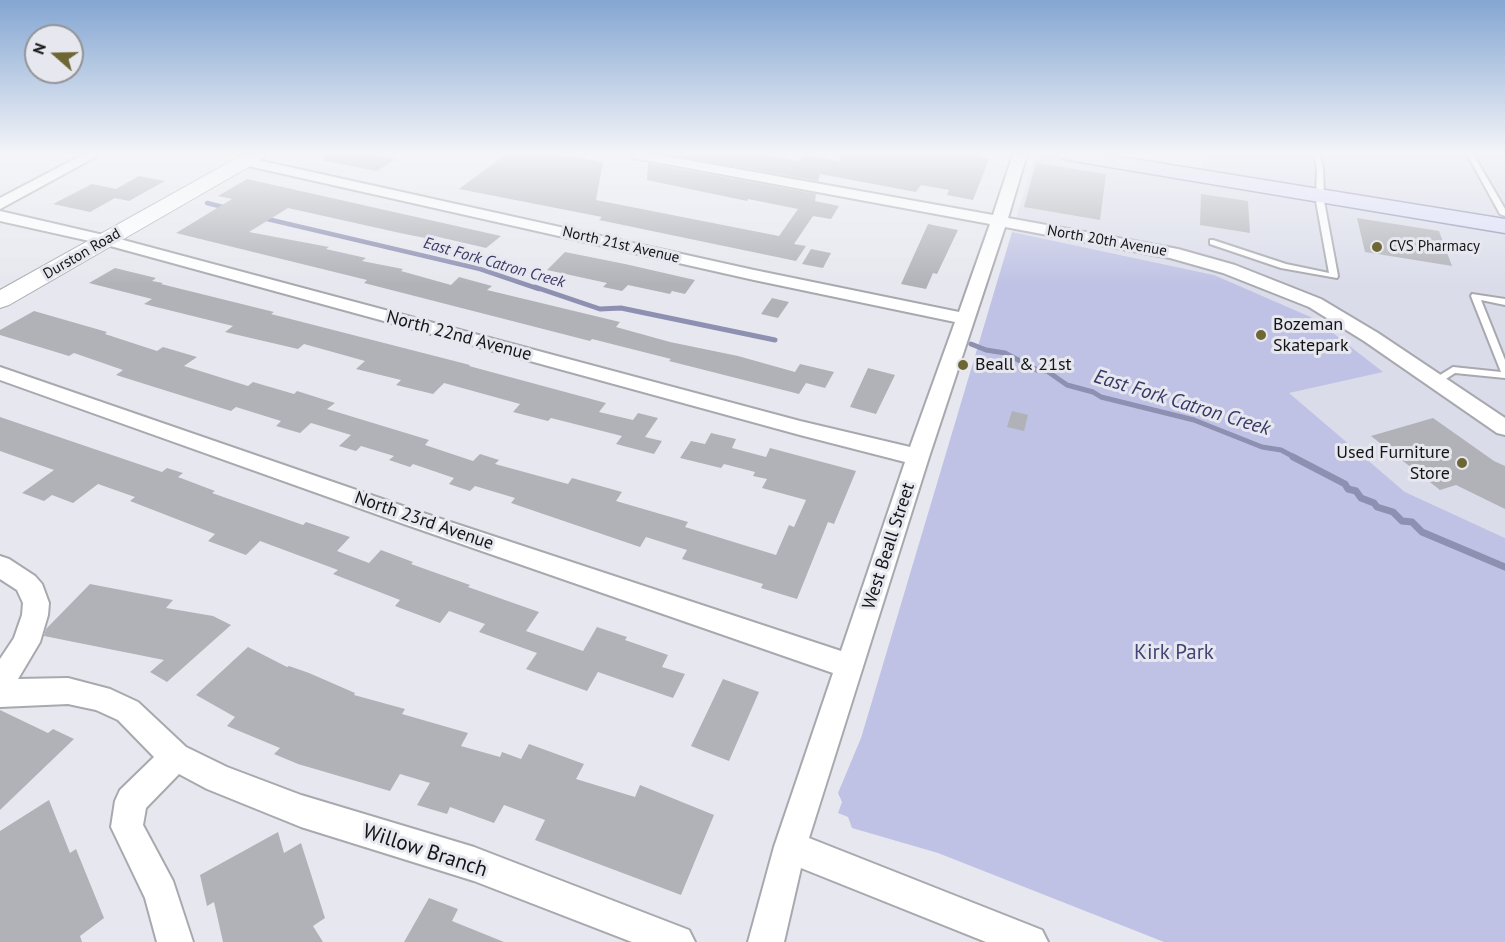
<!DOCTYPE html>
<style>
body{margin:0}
#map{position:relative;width:1505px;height:942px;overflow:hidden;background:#e7e8ef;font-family:"PT Sans",sans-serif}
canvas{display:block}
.north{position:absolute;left:24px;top:24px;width:60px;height:60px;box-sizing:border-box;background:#e7e8ef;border:2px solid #939499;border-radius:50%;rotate:290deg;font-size:16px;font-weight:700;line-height:24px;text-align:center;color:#151518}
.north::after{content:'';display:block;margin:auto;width:21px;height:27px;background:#6e6733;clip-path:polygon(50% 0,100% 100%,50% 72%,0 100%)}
</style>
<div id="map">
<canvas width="1505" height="942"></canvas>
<div class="north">N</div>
</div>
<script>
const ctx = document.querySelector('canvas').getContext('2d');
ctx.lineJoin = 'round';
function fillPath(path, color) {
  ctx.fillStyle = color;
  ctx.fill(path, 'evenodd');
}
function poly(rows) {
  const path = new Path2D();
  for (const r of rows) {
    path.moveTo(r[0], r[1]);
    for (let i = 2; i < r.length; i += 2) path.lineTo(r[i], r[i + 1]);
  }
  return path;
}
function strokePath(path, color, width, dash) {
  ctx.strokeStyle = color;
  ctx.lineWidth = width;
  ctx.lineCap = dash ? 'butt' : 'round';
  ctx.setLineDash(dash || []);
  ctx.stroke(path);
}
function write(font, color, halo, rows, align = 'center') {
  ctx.font = font + ' "PT Sans",sans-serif';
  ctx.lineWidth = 6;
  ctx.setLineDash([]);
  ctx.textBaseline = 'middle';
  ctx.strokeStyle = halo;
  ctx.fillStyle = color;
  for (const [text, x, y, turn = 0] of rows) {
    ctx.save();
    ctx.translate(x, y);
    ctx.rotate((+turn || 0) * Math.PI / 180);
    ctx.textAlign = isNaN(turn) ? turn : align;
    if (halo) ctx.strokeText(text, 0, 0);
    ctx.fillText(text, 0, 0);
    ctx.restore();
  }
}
fillPath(poly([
 [1036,154,1101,154,1202,171,1203,154,1505,154,1505,538,1405,492,1288,393,1214,275,1012,232]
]), '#dadcea');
fillPath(poly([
 [1012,232,1214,275,1315,319,1383,372,1289,393,1405,492,1505,538,1505,942,1164,942,938,853,852,828,848,817,838,813,842,802,838,793,861,738]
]), '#bfc2e4');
strokePath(poly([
 [207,203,227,208],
 [263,218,480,269,539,289]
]), '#8e90b2', 4.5);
strokePath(poly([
 [535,287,600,309,621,308,775,340],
 [971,344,986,350,1005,353,1037,370,1047,371,1067,385,1093,392,1101,397,1194,420,1262,447,1281,450,1296,458]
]), '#8e90b2', 5);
strokePath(poly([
 [1293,457,1345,484,1348,489,1356,491,1361,498,1374,503,1377,507,1393,512,1402,521,1412,522,1422,532,1505,567]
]), '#8e90b2', 7);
fillPath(poly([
 [324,154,366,154,396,159,377,171,324,161],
 [506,154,559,154,603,162,596,200,779,236,798,209,748,199,747,201,647,180,648,163,816,194,815,201,839,206,831,219,813,216,794,244,806,246,796,261,599,220,602,217,459,189],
 [664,154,759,154,799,161,804,155,840,161,841,154,982,154,981,158,989,159,973,200,947,195,949,190,921,185,916,192,820,174,818,181],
 [1036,163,1106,174,1100,220,1024,207],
 [139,176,165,181,129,201,115,198,90,212,53,204,92,184,116,189],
 [247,179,501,236,486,248,430,235,425,238,400,233,288,208,249,232,329,247,326,249,366,258,362,261,403,269,401,271,451,285,459,277,492,286,487,290,620,322,616,327,670,342,738,356,795,372,800,364,834,372,825,388,806,383,799,394,669,361,671,359,592,339,590,341,364,283,367,280,176,233,232,199,218,196],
 [1201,194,1248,201,1250,233,1200,225],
 [1357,218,1439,231,1452,266,1365,252],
 [928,224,958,230,937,274,933,273,926,289,901,284],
 [811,249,831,253,823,268,802,264],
 [565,252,625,264,695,280,685,294,672,291,670,294,628,285,622,291,603,287,607,283,547,270],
 [115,268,156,278,152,281,163,283,161,284,274,312,271,314,470,365,469,366,606,403,599,412,633,420,638,413,658,418,645,437,662,441,654,454,616,444,622,436,551,418,548,421,513,412,520,404,444,383,433,394,396,385,401,380,356,369,365,361,304,344,298,349,225,332,233,326,144,304,152,299,89,283],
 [772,298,789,302,778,318,761,314],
 [34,311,107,332,105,334,157,351,163,347,197,357,184,366,248,386,253,382,294,394,297,391,335,403,327,409,429,440,425,445,473,461,480,454,499,460,495,464,568,484,572,478,622,492,616,501,688,522,685,527,776,555,789,525,794,527,806,500,762,488,767,479,753,476,755,472,724,464,721,468,680,458,691,441,705,444,711,433,736,439,732,448,766,457,770,448,856,471,834,524,828,522,797,599,761,588,763,584,682,559,687,550,646,537,640,547,511,503,515,498,475,486,470,491,449,484,454,478,413,464,410,467,389,460,394,456,361,446,356,451,339,446,351,435,311,423,300,433,276,426,281,421,236,407,231,411,116,375,123,370,74,353,69,356,0,335,0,330],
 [868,368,895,375,876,414,850,407],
 [1012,411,1028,415,1024,431,1007,427],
 [0,417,162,472,167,468,183,473,178,477,215,491,212,493,303,525,306,522,350,537,337,551,369,563,381,550,413,562,411,564,470,585,468,587,539,612,526,631,583,651,597,627,627,637,625,640,668,655,662,667,685,674,673,698,598,672,587,691,526,669,537,653,479,632,485,624,449,611,440,623,395,606,400,600,333,574,338,570,260,541,246,555,208,541,215,534,130,501,135,497,98,484,73,503,52,495,44,501,22,493,54,470,0,451],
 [1433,418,1494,461,1505,466,1505,509,1456,485,1440,490,1371,436],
 [90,584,173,600,166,608,213,616,231,625,167,682,150,672,164,660,44,636,46,629],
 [248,647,287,667,289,666,309,673,355,693,354,695,405,709,402,714,468,733,461,746,500,757,502,752,521,759,529,744,584,764,576,779,635,797,640,785,714,815,681,895,535,840,545,820,504,805,494,823,450,807,447,814,417,805,430,783,400,774,390,791,298,764,274,754,280,748,227,726,235,717,196,695],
 [723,679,759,692,729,761,691,746],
 [0,710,48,733,53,729,74,739,0,810],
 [49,800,70,853,76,849,104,918,80,936,82,942,0,942,0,831],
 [278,832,284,853,301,843,325,918,313,926,323,942,223,942,214,902,207,906,200,875],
 [429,898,458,909,452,921,504,942,404,942]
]), '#b1b2b8');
const service = poly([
 [1314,154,1320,154,1323,168,1324,201,1338,276,1337,278,1281,268,1210,244,1210,240,1213,240,1286,264,1329,273,1316,201,1317,168,1314,154],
 [1467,154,1473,154,1505,209,1505,216,1500,214,1467,154],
 [1472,294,1505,299,1505,305,1481,300,1505,360,1505,378,1455,373,1438,384,1432,384,1430,382,1432,380,1453,367,1501,372,1471,296,1472,294]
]);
const minor = poly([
 [84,154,101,154,0,209,0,198,84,154],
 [627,154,654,154,993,215,1013,154,1027,154,1008,218,1178,249,1235,265,1321,299,1378,333,1505,418,1505,435,1497,433,1364,341,1309,307,1223,273,1170,258,1005,227,929,457,809,838,1042,930,1048,942,986,942,801,868,784,942,748,942,774,847,833,673,404,524,0,380,0,367,420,512,841,651,905,462,800,435,103,244,0,221,0,211,112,237,800,421,910,447,955,322,754,280,244,165,237,161,244,157,754,270,959,312,990,224,634,158,627,154],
 [0,556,9,559,35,576,42,584,49,603,48,615,40,642,18,679,68,678,110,689,138,702,186,747,227,767,301,795,474,847,689,930,695,942,632,942,474,881,301,827,207,789,179,774,146,808,143,825,173,881,193,942,157,942,145,898,111,827,115,801,120,790,154,757,118,720,96,710,68,704,0,707,0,659,14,638,22,615,23,603,17,590,0,579,0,556]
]);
const secondary = poly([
 [244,154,267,154,264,158,9,305,0,308,0,290,244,154]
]);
const primary = poly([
 [1058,154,1103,154,1505,219,1505,233,1068,160,1061,158,1058,154]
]);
strokePath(service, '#a8a9af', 4);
strokePath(minor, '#a8a9af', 4);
strokePath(secondary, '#a8a9af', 2);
strokePath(primary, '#898baa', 3);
fillPath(service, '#fff');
fillPath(minor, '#fff');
fillPath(secondary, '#fff');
fillPath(primary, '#dddffb');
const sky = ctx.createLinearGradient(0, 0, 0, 285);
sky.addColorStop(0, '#84a6d2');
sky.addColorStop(0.54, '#f4f5f8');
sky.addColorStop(1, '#f4f5f800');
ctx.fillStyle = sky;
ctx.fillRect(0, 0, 1505, 285);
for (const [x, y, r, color] of [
 [1377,247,6,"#6e6733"],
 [1261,335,6,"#6e6733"],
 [963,365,6,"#6e6733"],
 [1462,463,6,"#6e6733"]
]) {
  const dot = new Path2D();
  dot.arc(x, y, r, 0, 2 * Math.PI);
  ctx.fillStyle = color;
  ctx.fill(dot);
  strokePath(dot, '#e7e8ef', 2);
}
write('15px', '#151518', '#e7e8ef', [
 ["North 20th Avenue",1107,241,10],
 ["North 21st Avenue",621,245,13],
 ["Durston Road",82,254,-30]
]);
write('15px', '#151518', '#e7e8ef', [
 ["CVS Pharmacy",1389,247]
], 'left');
write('italic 16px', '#383766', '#e7e8ef', [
 ["East Fork Catron Creek",494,263,16]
]);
write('18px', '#151518', '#e7e8ef', [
 ["Bozeman",1273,325],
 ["Skatepark",1273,346],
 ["Beall & 21st",975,365],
 ["Used Furniture",1450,453,"right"],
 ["Store",1450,474,"right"]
], 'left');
write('18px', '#151518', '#e7e8ef', [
 ["North 22nd Avenue",459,336,15],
 ["North 23rd Avenue",424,521,19],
 ["West Beall Street",889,546,-72]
]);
write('italic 20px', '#383766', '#e7e8ef', [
 ["East Fork Catron Creek",1182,403,17]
]);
write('21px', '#454576', '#e7e8ef', [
 ["Kirk Park",1174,653]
]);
write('21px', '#151518', '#e7e8ef', [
 ["Willow Branch",425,851,18]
]);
</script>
